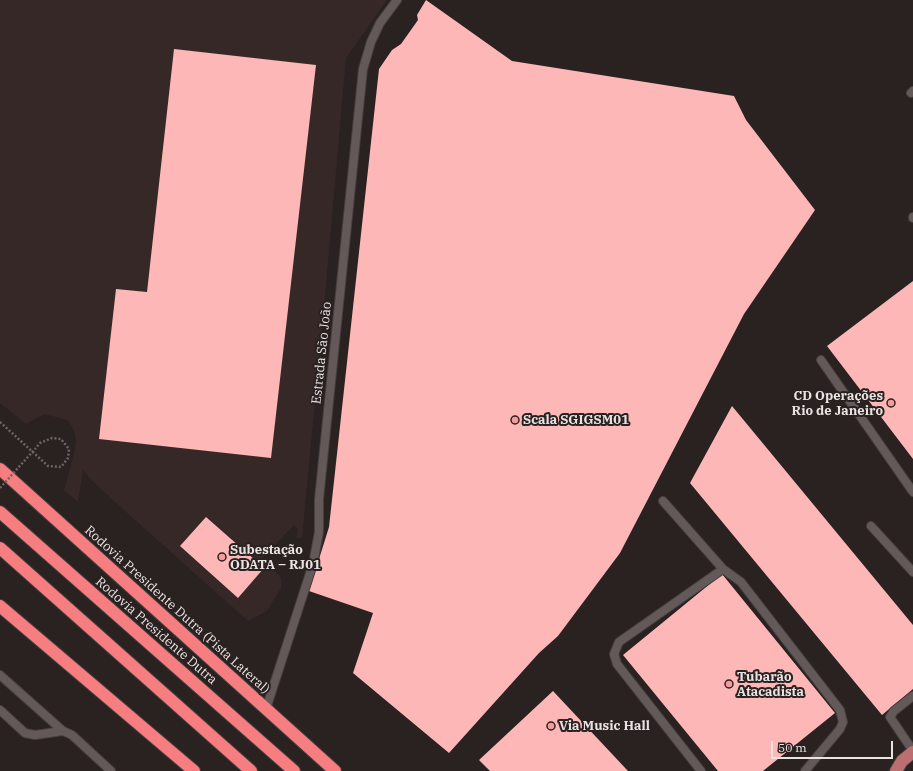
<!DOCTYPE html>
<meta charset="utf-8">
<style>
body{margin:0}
#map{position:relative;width:913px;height:771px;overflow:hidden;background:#2a2121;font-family:"IBM Plex Serif",serif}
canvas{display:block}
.scale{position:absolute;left:771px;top:741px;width:122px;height:18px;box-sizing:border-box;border:2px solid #e9e3e2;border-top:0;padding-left:5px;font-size:12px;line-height:14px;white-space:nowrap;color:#e9e3e2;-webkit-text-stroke:3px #2a2121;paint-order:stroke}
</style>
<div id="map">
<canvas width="913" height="771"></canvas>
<div class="scale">50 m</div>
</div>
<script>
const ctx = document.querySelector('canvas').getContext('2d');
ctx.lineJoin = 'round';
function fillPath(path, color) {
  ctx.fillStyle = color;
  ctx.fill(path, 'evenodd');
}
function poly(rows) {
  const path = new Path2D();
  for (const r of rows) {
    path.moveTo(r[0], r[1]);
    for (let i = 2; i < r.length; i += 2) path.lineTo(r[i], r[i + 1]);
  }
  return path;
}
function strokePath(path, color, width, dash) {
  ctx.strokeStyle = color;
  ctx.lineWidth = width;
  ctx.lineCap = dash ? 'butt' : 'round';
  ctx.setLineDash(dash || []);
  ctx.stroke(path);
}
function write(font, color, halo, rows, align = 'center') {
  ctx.font = font + ' "IBM Plex Serif",serif';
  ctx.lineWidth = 4;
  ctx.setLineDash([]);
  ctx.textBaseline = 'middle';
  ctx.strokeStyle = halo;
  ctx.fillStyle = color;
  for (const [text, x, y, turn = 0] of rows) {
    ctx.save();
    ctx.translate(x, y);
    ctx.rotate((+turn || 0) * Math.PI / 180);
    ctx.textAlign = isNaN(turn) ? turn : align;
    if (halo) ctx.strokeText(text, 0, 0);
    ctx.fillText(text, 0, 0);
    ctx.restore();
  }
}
fillPath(poly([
 [0,0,387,0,346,58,325,296,302,538,296,538,298,529,294,525,262,558,281,578,281,588,267,611,248,621,125,511,89,478,83,469,78,502,64,490,74,454,76,440,74,431,68,420,44,414,26,424,0,403]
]), '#372828');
fillPath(poly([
 [426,0,512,61,734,96,746,120,815,210,744,314,620,553,558,636,539,653,449,753,353,673,373,613,309,591,329,527,379,69,392,50,401,44,418,20,417,15],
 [174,49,316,65,271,458,99,439,116,289,147,292],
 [913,281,913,459,827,346],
 [732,406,913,625,913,689,882,715,690,483],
 [206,517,264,568,238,598,180,546],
 [722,574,835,713,763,771,718,771,623,655],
 [553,691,628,771,490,771,479,760]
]), '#fcb7b6');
const lane = poly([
 [911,93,913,91],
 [913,217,913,218],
 [821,360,913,492],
 [663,501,723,569,619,642,614,654,617,664,701,771],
 [871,526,913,572],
 [723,569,741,582,840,710,843,722,840,729,805,771],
 [0,675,63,731],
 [913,696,894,711,890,717,913,751],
 [266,709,313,564,319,532,319,499,363,69,371,42,380,23,397,0],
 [0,710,25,733,35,735,63,731,72,735,111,771]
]);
const primary = poly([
 [896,771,902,761,913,752]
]);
const highway = poly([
 [0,469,335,771],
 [0,512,294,771],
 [0,548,251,771],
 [0,606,194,771]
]);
strokePath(lane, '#463f3e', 10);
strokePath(primary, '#463f3e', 14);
strokePath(highway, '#463f3e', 14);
strokePath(poly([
 [0,422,48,466,61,467,68,458,69,449,61,439,52,438,40,443,35,449]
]), '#6d6565', 2.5, [2, 2]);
strokePath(lane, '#635959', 8);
strokePath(primary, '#bb6f70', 12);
strokePath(highway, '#f67d80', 12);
strokePath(poly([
 [0,488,35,449]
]), '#6d6565', 2.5, [2, 2]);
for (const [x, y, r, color] of [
 [891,403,4,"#f59b9b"],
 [515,420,4,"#f59b9b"],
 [222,557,4,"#f59b9b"],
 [729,684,4,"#f59b9b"],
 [551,726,4,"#f59b9b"]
]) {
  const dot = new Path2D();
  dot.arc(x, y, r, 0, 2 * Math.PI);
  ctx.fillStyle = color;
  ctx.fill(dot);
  strokePath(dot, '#2a2121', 1.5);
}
write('13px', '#e9e3e2', '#2a2121', [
 ["Estrada São João",322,353,-84],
 ["Rodovia Presidente Dutra (Pista Lateral)",177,610,42],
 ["Rodovia Presidente Dutra",156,631,41]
]);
write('bold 13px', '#e9e3e2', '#2a2121', [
 ["CD Operações",883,396,"right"],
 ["Rio de Janeiro",883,411,"right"],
 ["Scala SGIGSM01",523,420],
 ["Subestação",230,550],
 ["ODATA – RJ01",230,565],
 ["Tubarão",737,677],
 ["Atacadista",737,692],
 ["Via Music Hall",559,726]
], 'left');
</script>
